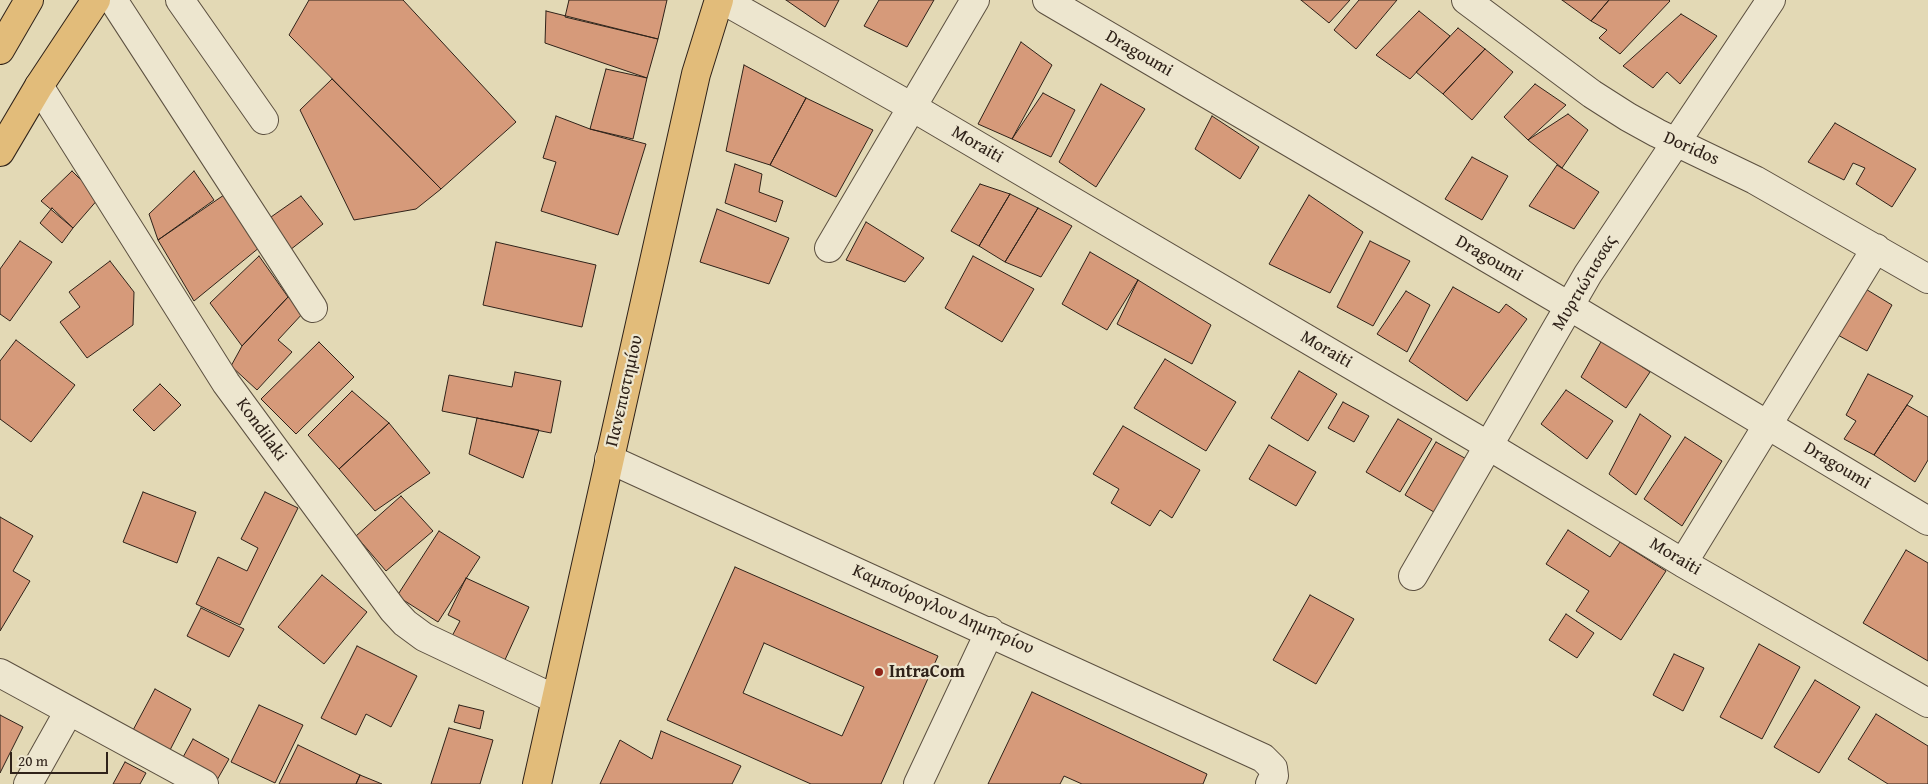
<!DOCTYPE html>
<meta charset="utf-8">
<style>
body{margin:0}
#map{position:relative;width:1928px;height:784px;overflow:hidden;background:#e3d9b5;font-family:"Gentium Book Plus",serif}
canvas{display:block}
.scale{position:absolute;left:10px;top:752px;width:98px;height:22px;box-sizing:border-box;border:2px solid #2f2219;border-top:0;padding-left:6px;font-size:15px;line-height:18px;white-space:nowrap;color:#2f2219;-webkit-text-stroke:4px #ede6cf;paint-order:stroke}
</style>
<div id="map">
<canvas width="1928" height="784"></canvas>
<div class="scale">20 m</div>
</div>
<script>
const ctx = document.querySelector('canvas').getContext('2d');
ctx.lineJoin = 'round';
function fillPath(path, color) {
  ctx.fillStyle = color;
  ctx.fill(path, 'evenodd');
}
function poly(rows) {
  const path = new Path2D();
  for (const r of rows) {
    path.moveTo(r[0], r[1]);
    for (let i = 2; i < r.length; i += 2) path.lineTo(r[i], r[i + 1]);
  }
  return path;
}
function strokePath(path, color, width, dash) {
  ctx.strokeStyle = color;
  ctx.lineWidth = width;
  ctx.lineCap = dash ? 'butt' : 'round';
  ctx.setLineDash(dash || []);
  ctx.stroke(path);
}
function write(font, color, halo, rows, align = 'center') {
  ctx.font = font + ' "Gentium Book Plus",serif';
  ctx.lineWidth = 4.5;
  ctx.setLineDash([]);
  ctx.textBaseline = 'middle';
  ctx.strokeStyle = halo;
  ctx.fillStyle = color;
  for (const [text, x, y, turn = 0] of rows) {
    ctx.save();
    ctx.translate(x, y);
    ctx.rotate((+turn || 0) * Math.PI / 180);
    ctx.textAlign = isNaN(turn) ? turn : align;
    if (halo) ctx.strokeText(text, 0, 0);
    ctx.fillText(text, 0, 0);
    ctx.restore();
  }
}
const building = poly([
 [309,0,403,0,516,122,441,189,289,35,309,0],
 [569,0,667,0,658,39,565,17,569,0],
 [786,0,839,0,825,27,786,0],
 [879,0,934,0,907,47,864,26,879,0],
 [1301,0,1350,0,1329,23,1301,0],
 [1359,0,1397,0,1356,49,1334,30,1359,0],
 [1562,0,1609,0,1591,21,1562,0],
 [1609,0,1669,0,1670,1,1620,54,1599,38,1607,30,1591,21,1609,0],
 [546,11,658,39,647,78,545,43,546,11],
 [1419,11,1450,36,1410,79,1376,55,1419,11],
 [1681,14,1717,36,1680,84,1667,72,1653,88,1623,66,1681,14],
 [1458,28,1485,49,1443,94,1416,72,1458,28],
 [1021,42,1052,65,1012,139,978,124,1021,42],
 [1485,49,1513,72,1472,120,1443,94,1485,49],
 [744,65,806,98,770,165,726,151,744,65],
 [606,69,647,78,633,139,590,129,606,69],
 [332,79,441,189,416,209,354,220,300,110,332,79],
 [1101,84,1145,109,1096,187,1059,162,1101,84],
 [1535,84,1566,105,1528,140,1504,117,1535,84],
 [1043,93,1075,110,1051,157,1012,139,1043,93],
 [806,98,873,130,836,197,770,165,806,98],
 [1568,114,1588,130,1562,168,1528,140,1568,114],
 [556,116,590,129,646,144,618,235,541,211,556,162,543,158,556,116],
 [1212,116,1259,147,1240,179,1195,149,1212,116],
 [1835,123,1916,169,1892,207,1856,184,1865,168,1853,163,1844,180,1808,162,1835,123],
 [1472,157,1508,176,1482,220,1445,199,1472,157],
 [735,164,762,174,759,192,783,201,776,222,725,203,735,164],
 [1557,165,1599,192,1574,229,1529,206,1557,165],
 [72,171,99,198,73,228,41,201,72,171],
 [194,171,214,200,158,240,149,214,194,171],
 [980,184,1010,194,979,246,951,231,980,184],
 [1010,194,1038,208,1005,262,979,246,1010,194],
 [224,195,260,247,194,301,158,240,224,195],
 [1309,195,1363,232,1330,293,1269,264,1309,195],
 [301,196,323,224,290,250,271,217,301,196],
 [52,208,73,228,62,243,40,223,52,208],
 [1038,208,1072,226,1041,277,1005,262,1038,208],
 [717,209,789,238,769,284,700,262,717,209],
 [866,222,924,258,905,282,846,260,866,222],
 [20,241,52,262,10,321,0,314,0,269,20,241],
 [1370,241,1410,261,1373,326,1337,307,1370,241],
 [496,242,596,265,582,327,483,305,496,242],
 [1090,252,1138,280,1107,330,1062,304,1090,252],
 [259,256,288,297,242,346,210,303,259,256],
 [973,256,1034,289,1002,342,945,308,973,256],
 [110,261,134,292,133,325,87,358,60,322,80,307,69,292,110,261],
 [1138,280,1211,325,1192,364,1117,324,1138,280],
 [1453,287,1499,313,1506,304,1527,319,1467,401,1409,361,1453,287],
 [1864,288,1892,305,1867,351,1836,334,1864,288],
 [1406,291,1430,305,1407,352,1377,334,1406,291],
 [288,297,304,312,278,340,292,352,257,390,231,366,242,346,288,297],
 [16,340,75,385,31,442,0,419,0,361,16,340],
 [1602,340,1650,372,1626,408,1581,377,1602,340],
 [319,342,354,377,296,434,261,399,319,342],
 [1165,359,1236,402,1206,451,1134,408,1165,359],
 [1299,371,1337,394,1308,441,1271,418,1299,371],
 [515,372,561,381,551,433,442,411,449,375,512,387,515,372],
 [1868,374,1913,396,1874,455,1844,439,1856,421,1846,415,1868,374],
 [160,384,181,405,154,431,133,410,160,384],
 [1566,390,1613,421,1587,459,1541,424,1566,390],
 [352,391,389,423,339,469,308,435,352,391],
 [1343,402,1369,416,1354,442,1328,428,1343,402],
 [1907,405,1928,417,1928,460,1915,482,1874,455,1907,405],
 [1640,414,1671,436,1636,495,1609,474,1640,414],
 [477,418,539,430,523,478,469,454,477,418],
 [1398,419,1432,439,1400,492,1366,472,1398,419],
 [389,423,430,473,375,511,339,469,389,423],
 [1123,426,1200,470,1172,518,1160,510,1150,526,1111,503,1119,489,1093,474,1123,426],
 [1685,437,1722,461,1682,526,1644,499,1685,437],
 [1436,442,1470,461,1439,515,1405,495,1436,442],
 [1269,445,1316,472,1296,506,1249,479,1269,445],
 [143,492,196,512,177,563,123,542,143,492],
 [265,492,298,508,240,625,196,604,218,557,247,571,258,548,241,539,265,492],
 [401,496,433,531,386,571,356,536,401,496],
 [0,517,33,536,13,571,30,581,0,631,0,517],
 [1568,530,1610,557,1620,542,1666,571,1621,640,1576,611,1589,591,1546,564,1568,530],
 [439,531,480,557,438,622,397,596,439,531],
 [1906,550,1928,563,1928,661,1863,623,1906,550],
 [735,567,938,656,881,784,811,784,667,720,735,567],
 [764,643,864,687,842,736,743,693,764,643],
 [322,575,367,612,324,664,278,627,322,575],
 [466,578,529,607,504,662,451,638,460,621,448,615,466,578],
 [1310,595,1354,619,1316,684,1273,660,1310,595],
 [201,608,244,629,229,657,187,636,201,608],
 [1566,614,1594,633,1577,658,1549,640,1566,614],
 [1759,644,1800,667,1762,739,1720,717,1759,644],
 [357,646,417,676,391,727,366,714,356,735,321,718,357,646],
 [1674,654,1704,668,1683,711,1653,695,1674,654],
 [1815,680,1860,707,1819,773,1774,747,1815,680],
 [155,689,191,709,169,752,132,732,155,689],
 [1032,692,1207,774,1203,784,1082,784,1064,776,1060,784,988,784,1032,692],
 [259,705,303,725,275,783,231,762,259,705],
 [459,705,484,711,480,729,454,722,459,705],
 [1876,714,1928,746,1928,784,1888,784,1848,759,1876,714],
 [0,715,23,727,0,773,0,715],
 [449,728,493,740,480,784,431,784,449,728],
 [661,731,741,766,732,784,600,784,620,740,652,759,661,731],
 [193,739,229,759,217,780,182,759,193,739],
 [298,745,360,775,356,784,279,784,298,745],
 [125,762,146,773,140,784,113,784,125,762],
 [360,775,382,784,356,784,360,775]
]);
fillPath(building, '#d69a7a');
strokePath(building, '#2f2219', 1);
const minor = poly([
 [113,0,313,308],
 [180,0,264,120],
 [723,0,912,107,1489,446,1683,563,1928,703],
 [1047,0,1569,306,1928,521],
 [1466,0,1592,94,1628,117,1657,133,1755,180,1928,279],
 [39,86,226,383,393,610,405,623,424,637,555,699],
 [829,248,975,0],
 [609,459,1263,758,1273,768,1274,776,1270,784],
 [1683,563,1876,248],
 [1413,576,1588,274,1771,0],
 [0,673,204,784],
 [28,784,69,711],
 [918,784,990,631]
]);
const major = poly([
 [537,784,696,74,719,0]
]);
const highway = poly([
 [0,50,29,0],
 [0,152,39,86,96,0]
]);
strokePath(minor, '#5c5040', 30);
strokePath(major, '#2f2219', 30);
strokePath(highway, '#2f2219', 30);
strokePath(minor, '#ede6cf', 28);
strokePath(major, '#e2bc7a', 28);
strokePath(highway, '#e2bc7a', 28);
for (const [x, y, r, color] of [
 [879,672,5,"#8f2418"]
]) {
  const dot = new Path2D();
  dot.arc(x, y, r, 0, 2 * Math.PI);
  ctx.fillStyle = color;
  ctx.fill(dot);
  strokePath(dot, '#ede6cf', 2);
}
write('18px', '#2f2219', '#ede6cf', [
 ["Dragoumi",1139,54,30],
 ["Moraiti",977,145,30],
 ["Doridos",1691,149,24],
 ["Dragoumi",1489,259,30],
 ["Μυρτιώτισσας",1585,283,-59],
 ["Moraiti",1326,350,30],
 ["Πανεπιστημίου",625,391,-77],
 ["Kondilaki",261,430,54],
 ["Dragoumi",1837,466,31],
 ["Moraiti",1675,557,31],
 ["Καμπούρογλου Δημητρίου",943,610,24]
]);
write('bold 18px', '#2f2219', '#ede6cf', [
 ["IntraCom",889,672]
], 'left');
</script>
